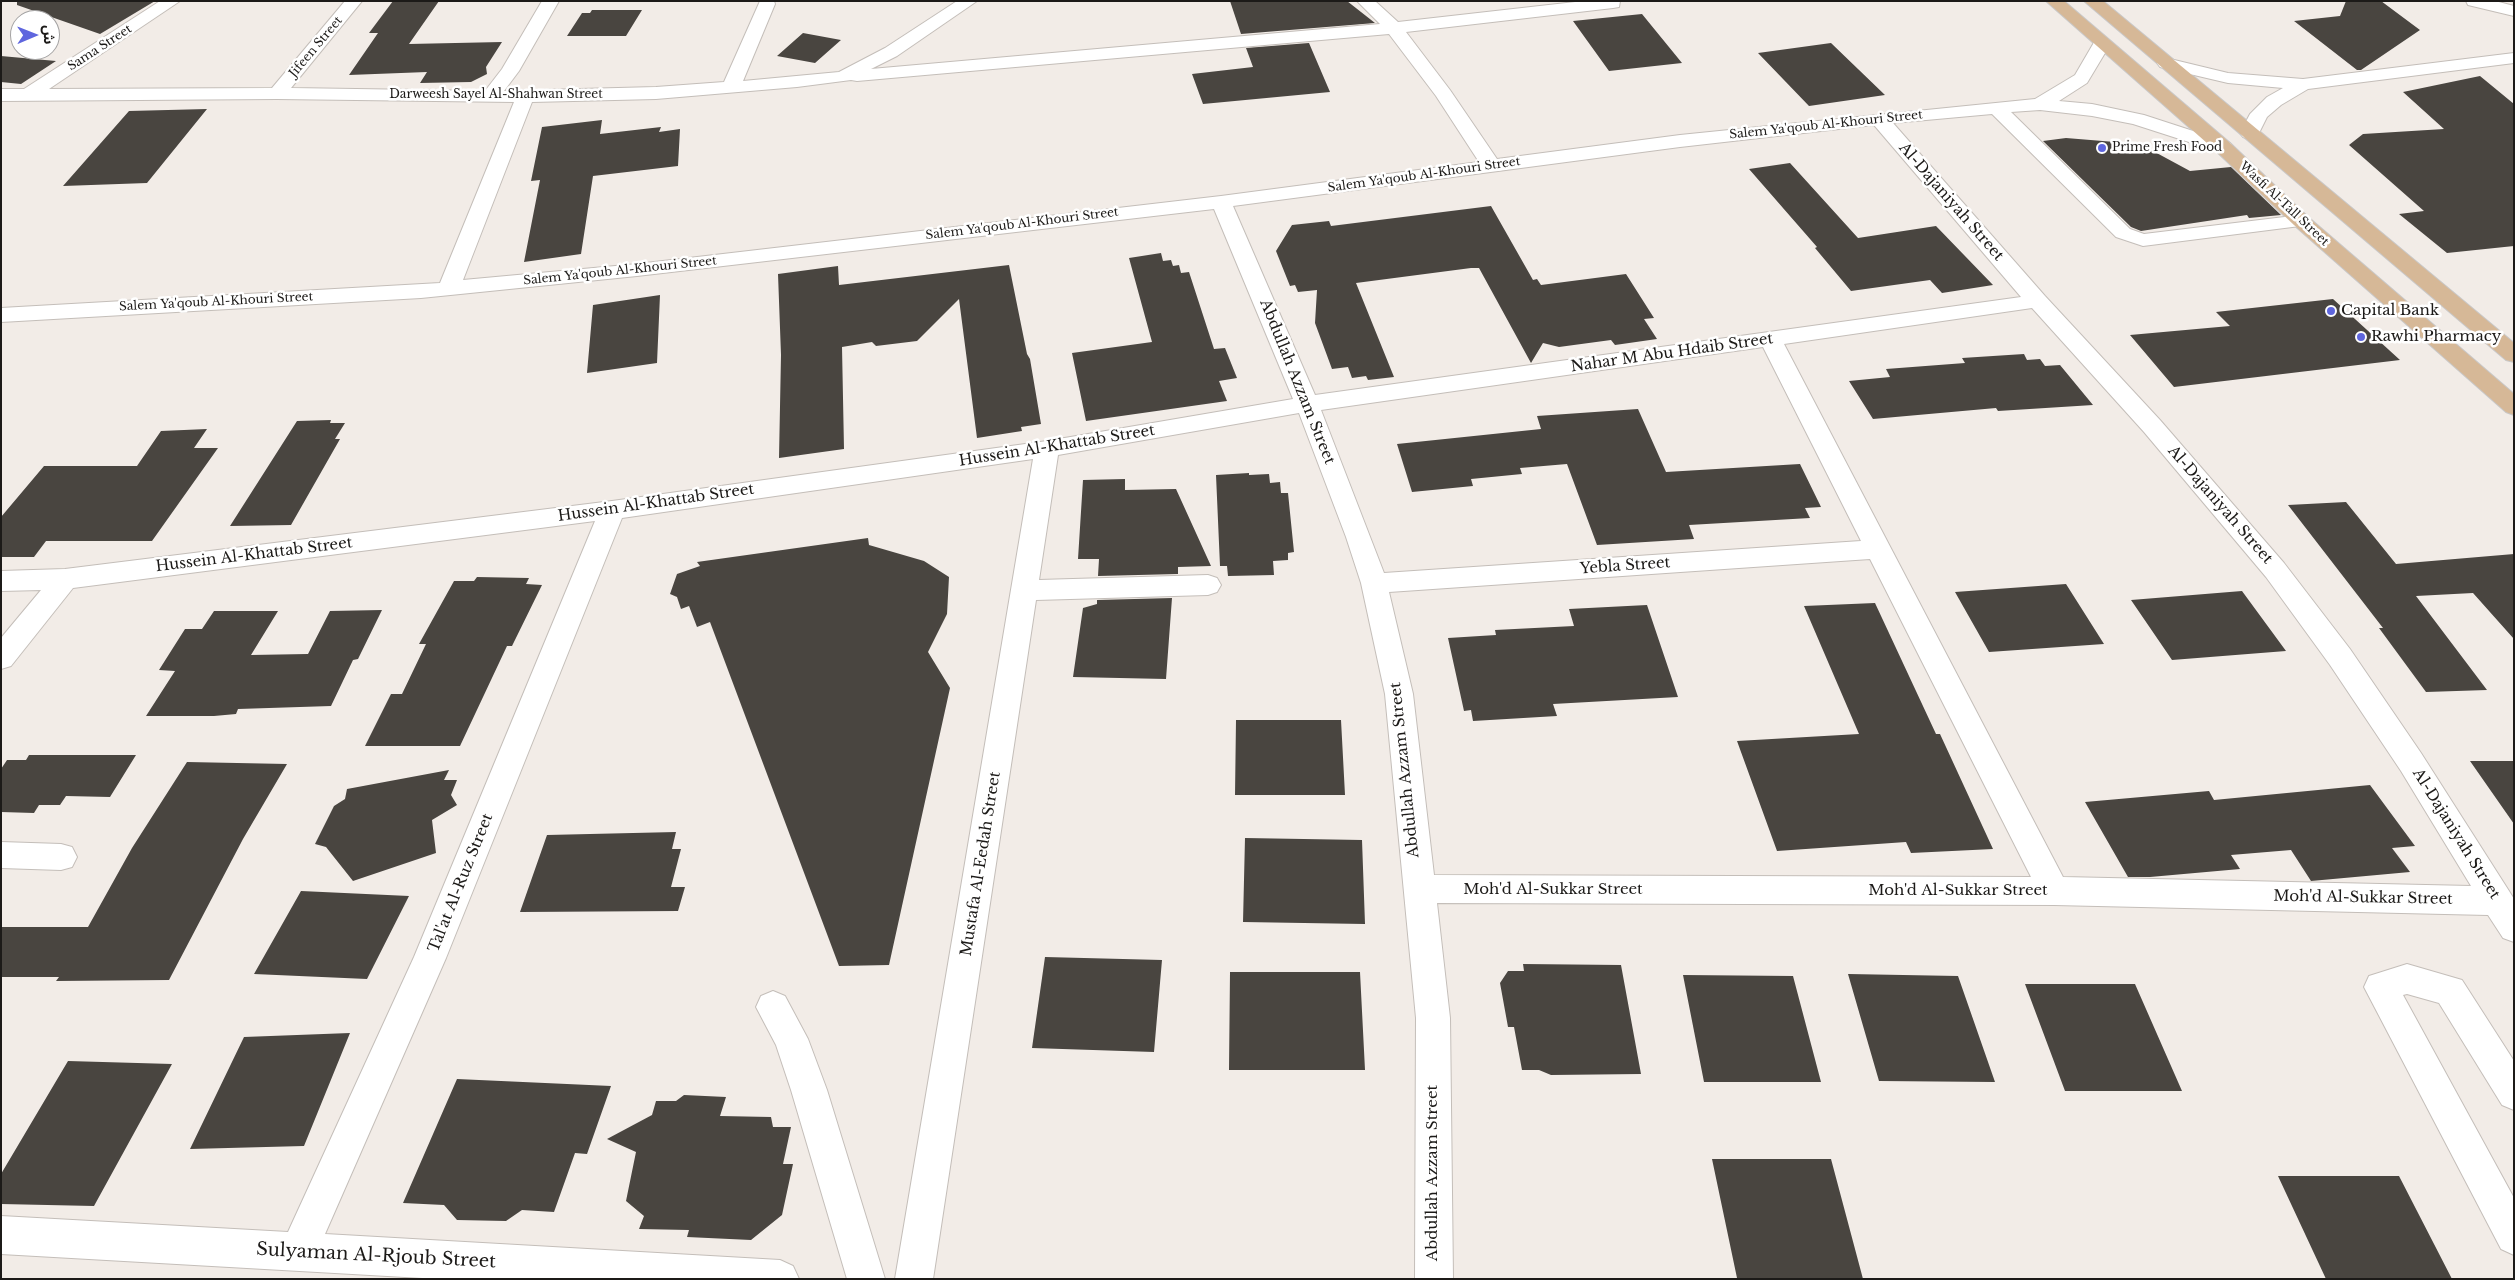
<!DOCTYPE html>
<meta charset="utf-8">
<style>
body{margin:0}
#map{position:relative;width:2515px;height:1280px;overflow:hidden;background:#f2ece7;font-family:"Libre Baskerville","Noto Sans Arabic",serif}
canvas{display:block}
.frame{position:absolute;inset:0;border:2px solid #1c1a18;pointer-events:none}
.north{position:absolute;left:10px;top:10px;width:50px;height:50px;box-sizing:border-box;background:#fff;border:1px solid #a4a3a3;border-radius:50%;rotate:89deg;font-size:14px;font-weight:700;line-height:20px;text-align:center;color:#1c1a18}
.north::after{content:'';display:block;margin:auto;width:18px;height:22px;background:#5f66de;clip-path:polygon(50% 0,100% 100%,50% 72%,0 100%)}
</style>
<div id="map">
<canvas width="2515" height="1280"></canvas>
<div class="frame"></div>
<div class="north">ش</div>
</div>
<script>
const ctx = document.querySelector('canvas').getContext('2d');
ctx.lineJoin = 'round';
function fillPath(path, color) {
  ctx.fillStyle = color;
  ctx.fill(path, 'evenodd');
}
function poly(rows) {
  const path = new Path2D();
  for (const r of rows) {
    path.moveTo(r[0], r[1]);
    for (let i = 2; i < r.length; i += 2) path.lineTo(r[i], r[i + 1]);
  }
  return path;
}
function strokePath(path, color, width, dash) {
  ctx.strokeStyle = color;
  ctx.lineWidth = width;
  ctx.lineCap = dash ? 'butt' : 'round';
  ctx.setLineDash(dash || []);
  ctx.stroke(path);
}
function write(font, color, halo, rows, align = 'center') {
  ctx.font = font + ' "Libre Baskerville",serif';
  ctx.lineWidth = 5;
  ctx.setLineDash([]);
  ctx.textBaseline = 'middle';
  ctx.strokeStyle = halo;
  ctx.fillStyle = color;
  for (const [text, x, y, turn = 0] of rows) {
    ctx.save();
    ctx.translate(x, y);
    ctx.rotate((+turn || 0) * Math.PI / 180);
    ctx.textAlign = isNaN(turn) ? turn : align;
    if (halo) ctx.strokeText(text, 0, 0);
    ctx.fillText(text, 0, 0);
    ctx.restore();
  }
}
fillPath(poly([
 [17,1,155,1,100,34,17,5],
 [393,1,439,1,409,44,502,42,486,67,487,74,471,82,420,83,427,72,349,75,378,33,369,33],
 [1230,1,1347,1,1375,23,1241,34],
 [2346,1,2381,1,2420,30,2361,70,2357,70,2294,21,2340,16],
 [592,10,642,10,626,36,567,36,582,13,590,13],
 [1642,14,1682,63,1609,71,1573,21],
 [803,33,841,40,815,63,777,56],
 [1309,43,1330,92,1203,104,1192,74,1253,67,1246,48],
 [1831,43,1885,95,1809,106,1758,53],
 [1,56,56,61,21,84,1,82],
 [2480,76,2514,104,2514,246,2447,253,2399,214,2424,211,2349,145,2363,134,2444,129,2403,92],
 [207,109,147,183,63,186,129,111],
 [602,120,600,134,661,127,659,132,680,129,678,166,593,176,581,254,524,262,540,180,531,181,542,127],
 [2066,138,2115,142,2153,151,2190,171,2231,167,2281,215,2249,218,2247,215,2141,231,2131,227,2043,141],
 [1790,163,1858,238,1936,226,1993,285,1942,293,1930,280,1851,291,1815,248,1817,247,1749,169],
 [1491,206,1533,280,1537,279,1541,285,1626,274,1654,318,1644,319,1657,339,1615,345,1611,340,1559,347,1543,343,1531,363,1479,268,1471,268,1356,283,1394,377,1368,380,1366,376,1352,378,1348,367,1332,369,1315,323,1317,290,1298,292,1295,285,1290,286,1276,251,1292,225,1329,221,1331,226],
 [1161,253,1163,261,1171,260,1173,266,1179,265,1181,273,1189,272,1214,349,1225,348,1237,378,1219,381,1227,401,1086,421,1072,353,1152,342,1129,258],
 [1009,265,1027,354,1030,359,1041,424,1021,427,1022,431,977,438,959,299,917,341,876,346,872,342,842,347,844,449,779,458,781,355,778,274,838,266,839,285],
 [660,295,657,363,587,373,593,305],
 [2333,299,2400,360,2174,387,2130,335,2230,326,2216,312],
 [2024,354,2027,360,2040,359,2045,366,2060,365,2093,405,1998,411,1996,408,1873,419,1849,381,1890,377,1886,369,1965,363,1962,358],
 [1638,409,1666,472,1800,464,1821,507,1805,508,1810,518,1689,525,1694,539,1597,545,1567,464,1520,468,1522,474,1471,479,1473,486,1412,492,1397,444,1541,429,1537,416],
 [331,420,330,423,345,423,335,439,340,439,291,525,230,526,297,421],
 [207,429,194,448,218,448,152,541,46,541,34,557,1,557,1,517,44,466,137,466,161,431],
 [1249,473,1249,475,1269,474,1270,483,1280,482,1281,493,1288,493,1294,552,1288,553,1288,560,1273,561,1274,575,1228,576,1227,566,1220,566,1216,475],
 [1125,479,1125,490,1176,489,1211,566,1178,567,1178,574,1098,576,1099,559,1078,559,1083,480],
 [2346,502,2396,564,2514,554,2514,639,2473,593,2416,596,2487,690,2426,692,2379,628,2383,628,2288,505],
 [868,538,869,545,924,561,949,577,947,614,928,652,950,688,889,965,839,966,710,622,697,627,689,606,681,609,677,597,670,594,677,574,700,566,697,562],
 [477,577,529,578,526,584,542,585,512,646,507,646,460,746,365,746,391,694,402,694,426,644,419,644,454,581,474,581],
 [2066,584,2104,644,1989,652,1955,592],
 [2242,591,2286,651,2172,660,2131,600],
 [1172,598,1166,679,1073,677,1083,608,1097,604,1097,600],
 [1875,603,1936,734,1940,734,1993,849,1911,853,1906,842,1777,851,1737,741,1859,734,1804,606],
 [1647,605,1678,697,1553,704,1557,716,1473,721,1471,710,1464,711,1448,638,1496,635,1495,630,1574,626,1569,609],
 [382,610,358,659,353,660,331,706,238,709,236,714,214,716,146,716,175,671,159,670,185,629,202,629,214,611,278,611,251,655,308,654,330,611],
 [1236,720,1341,720,1345,795,1235,795],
 [29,755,136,755,110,797,66,796,60,805,39,805,34,813,1,812,1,769,7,760,26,760],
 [2470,761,2514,761,2514,824],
 [187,762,287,764,243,839,169,980,56,981,59,977,1,977,1,927,88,927,132,848],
 [449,770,444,780,457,780,451,795,457,805,432,820,436,853,353,881,326,847,315,844,334,806,345,799,347,789],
 [2370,785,2415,846,2392,848,2410,872,2311,881,2291,850,2231,855,2240,869,2150,877,2128,877,2085,802,2209,791,2214,800],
 [676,832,672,849,681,849,671,887,685,887,678,911,520,912,547,835],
 [1245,838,1362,840,1365,924,1243,922],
 [301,891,409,896,367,979,254,974],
 [1045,957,1162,960,1154,1052,1032,1048],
 [1523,964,1621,965,1641,1074,1551,1075,1539,1070,1522,1070,1514,1027,1508,1027,1500,983,1508,971,1524,971],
 [1230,972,1360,972,1365,1070,1229,1070],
 [1848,974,1958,976,1995,1082,1879,1081],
 [1683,975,1793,976,1821,1082,1704,1082],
 [2025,984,2135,984,2182,1091,2065,1091],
 [350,1033,304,1146,190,1149,244,1037],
 [68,1061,172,1064,94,1206,1,1204,1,1174],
 [457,1079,611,1086,587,1154,575,1153,554,1212,522,1210,506,1221,457,1220,444,1205,403,1203],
 [684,1095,726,1097,720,1116,771,1117,773,1127,791,1127,783,1164,793,1164,782,1215,751,1240,687,1237,689,1230,639,1229,644,1216,626,1201,636,1152,607,1139,652,1115,656,1101,676,1101],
 [1712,1159,1831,1159,1863,1279,1737,1278],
 [2278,1176,2399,1176,2452,1279,2326,1279]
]), '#494540');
const minor = poly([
 [160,1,180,1,49,89,272,88,345,1,362,1,291,88,485,91,502,69,542,1,559,1,519,71,504,91,656,87,724,82,760,1,774,1,775,4,743,81,839,72,885,48,957,1,977,1,897,56,871,69,1380,24,1357,1,1375,1,1398,22,1584,1,1620,1,1619,7,1613,8,1406,32,1450,90,1497,159,1680,135,2035,99,2075,75,2096,39,2108,39,2111,43,2087,83,2059,101,2092,104,2144,115,2230,143,2233,147,2230,151,2223,153,2133,124,2092,116,2040,110,2011,112,2130,229,2144,234,2301,215,2308,217,2311,221,2308,225,2143,246,2116,237,1992,114,1893,123,2045,296,2160,420,2284,563,2350,649,2421,753,2509,891,2514,899,2514,942,2503,938,2488,915,2054,905,1437,903,1450,1018,1453,1279,1415,1279,1416,1018,1385,694,1361,583,1346,537,1299,413,1058,455,1039,580,1208,575,1217,578,1221,585,1217,592,1208,595,1036,600,933,1279,895,1279,1033,459,622,518,446,958,325,1234,780,1260,793,1266,799,1279,440,1279,1,1254,1,1216,288,1232,414,957,595,521,73,588,11,666,1,669,1,638,41,590,1,591,1,571,65,569,612,501,1047,441,1293,399,1214,209,637,276,421,298,1,322,1,308,440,283,514,102,277,99,1,101,1,89,24,89,160,1],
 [1389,34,1436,96,1479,162,1221,196,637,264,463,280,532,102,656,99,797,87,851,80,857,81,1389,34],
 [1874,125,2021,297,1315,395,1233,206,1680,147,1874,125],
 [2032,308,2144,432,2266,577,2330,665,2401,771,2471,886,2063,877,1784,344,2032,308],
 [1763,347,1861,541,1384,573,1321,410,1763,347],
 [1870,559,2031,877,1434,875,1413,694,1389,592,1870,559],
 [2466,1,2495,1,2514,6,2514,16,2468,5,2466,1],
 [2514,53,2514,63,2308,89,2281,105,2267,117,2257,137,2250,139,2243,137,2240,133,2250,114,2267,97,2283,88,2228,83,2160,67,2157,63,2160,59,2166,58,2228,73,2303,79,2514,53],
 [1,842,61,844,72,847,77,857,72,867,61,870,1,868,1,842],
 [2407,964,2462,980,2514,1061,2514,1110,2502,1105,2439,1003,2407,994,2403,995,2514,1198,2514,1255,2501,1249,2364,987,2369,976,2407,964],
 [773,991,785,996,808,1039,827,1090,885,1279,847,1279,791,1090,776,1045,756,1007,761,996,773,991]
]);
const major = poly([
 [2046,1,2064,1,2230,143,2308,217,2514,394,2514,415,2506,412,2294,225,2216,151,2046,1],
 [2084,1,2103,1,2514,343,2514,362,2506,360,2084,1]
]);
strokePath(minor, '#c4beb9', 2);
strokePath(major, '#c9c8c8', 2);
fillPath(minor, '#fff');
fillPath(major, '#d6b897');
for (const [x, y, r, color] of [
 [2102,148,5,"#5f66de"],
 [2331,311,5,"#5f66de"],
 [2361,337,5,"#5f66de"]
]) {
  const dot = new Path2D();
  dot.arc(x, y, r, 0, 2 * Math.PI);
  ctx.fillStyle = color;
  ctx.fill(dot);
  strokePath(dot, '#fff', 2);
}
write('12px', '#1c1a18', '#fff', [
 ["Jifeen Street",316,47,-50],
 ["Sama Street",100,48,-33],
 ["Darweesh Sayel Al-Shahwan Street",496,95],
 ["Salem Ya'qoub Al-Khouri Street",1826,125,-6],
 ["Salem Ya'qoub Al-Khouri Street",1424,175,-8],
 ["Wasfi Al-Tall Street",2284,204,43],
 ["Salem Ya'qoub Al-Khouri Street",1022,224,-7],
 ["Salem Ya'qoub Al-Khouri Street",620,271,-6],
 ["Salem Ya'qoub Al-Khouri Street",216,302,-3]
]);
write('12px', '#1c1a18', '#fff', [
 ["Prime Fresh Food",2112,148]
], 'left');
write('15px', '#1c1a18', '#fff', [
 ["Al-Dajaniyah Street",1951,202,49],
 ["Nahar M Abu Hdaib Street",1672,353,-8],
 ["Abdullah Azzam Street",1297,382,68],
 ["Hussein Al-Khattab Street",1057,446,-9],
 ["Hussein Al-Khattab Street",656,503,-8],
 ["Al-Dajaniyah Street",2220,505,49],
 ["Hussein Al-Khattab Street",254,555,-7],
 ["Yebla Street",1625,566,-4],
 ["Abdullah Azzam Street",1405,770,-96],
 ["Al-Dajaniyah Street",2456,834,58],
 ["Mustafa Al-Eedah Street",981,864,-81],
 ["Tal'at Al-Ruz Street",461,883,-68],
 ["Moh'd Al-Sukkar Street",1553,890],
 ["Moh'd Al-Sukkar Street",1958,891],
 ["Moh'd Al-Sukkar Street",2363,898,1],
 ["Abdullah Azzam Street",1433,1173,-90]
]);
write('15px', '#1c1a18', '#fff', [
 ["Capital Bank",2341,311],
 ["Rawhi Pharmacy",2371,337]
], 'left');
write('18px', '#1c1a18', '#fff', [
 ["Sulyaman Al-Rjoub Street",376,1256,3]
]);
</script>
